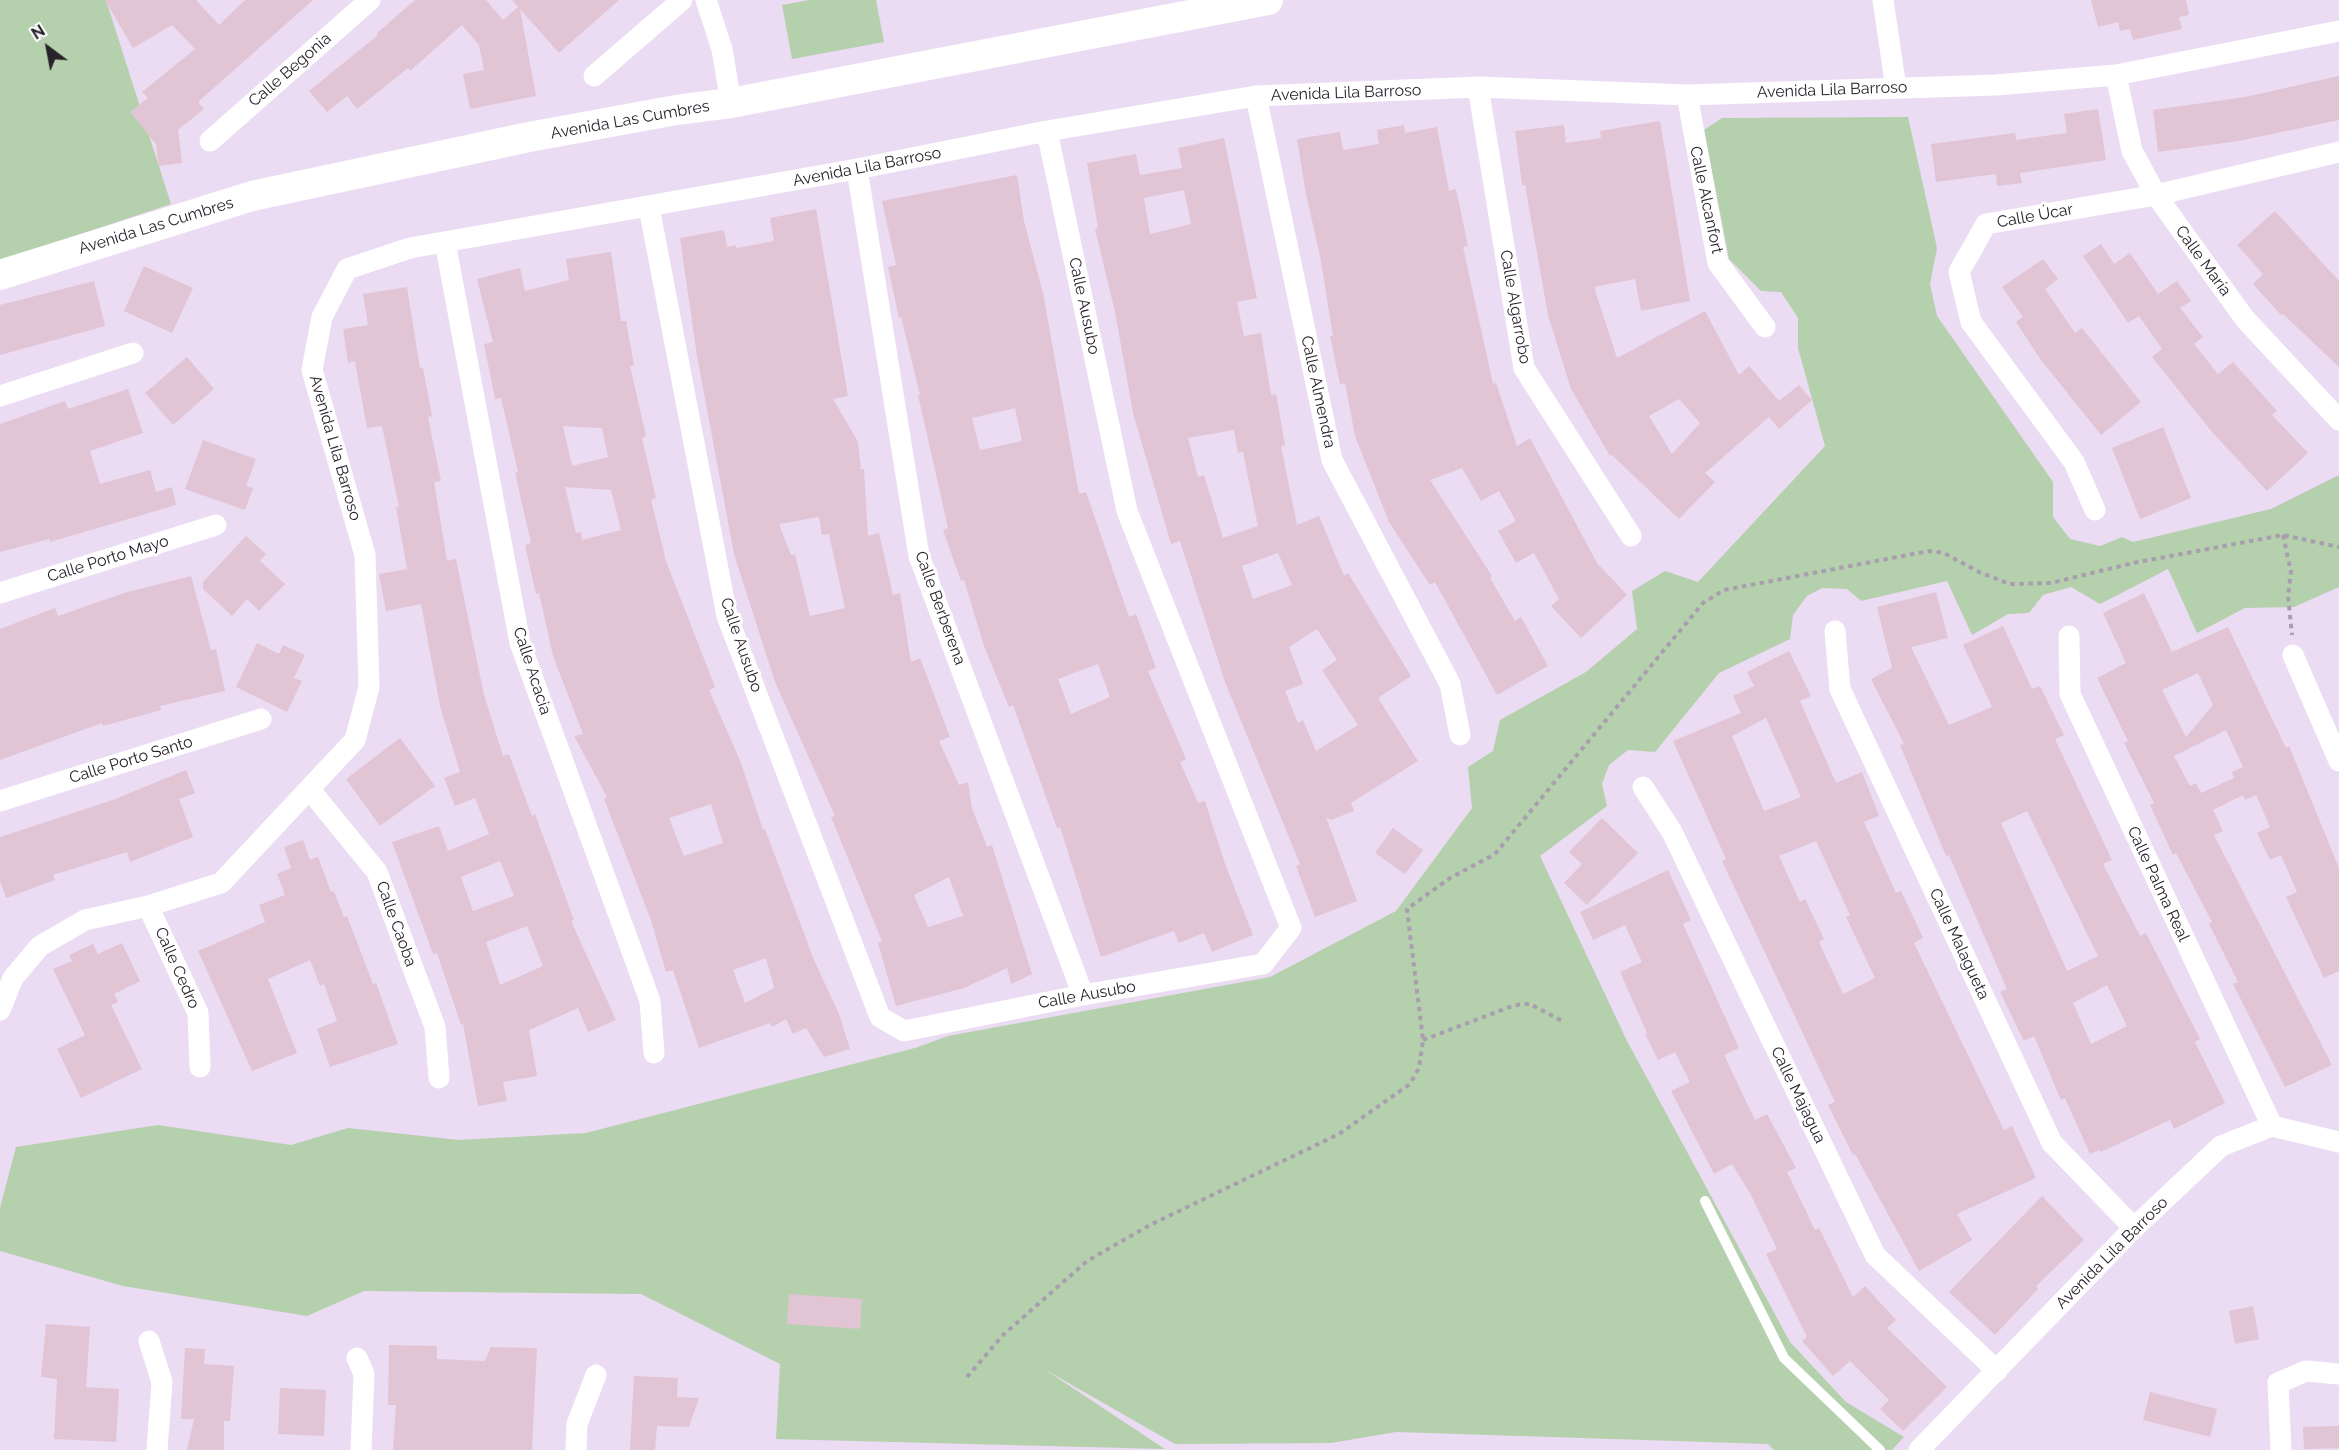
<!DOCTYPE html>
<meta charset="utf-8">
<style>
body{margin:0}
#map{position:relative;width:2339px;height:1450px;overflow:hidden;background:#ebdbf3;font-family:Raleway,sans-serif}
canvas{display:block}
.north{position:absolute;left:18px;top:18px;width:60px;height:60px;-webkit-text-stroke:4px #fff;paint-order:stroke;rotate:328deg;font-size:16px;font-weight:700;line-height:24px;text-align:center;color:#28222b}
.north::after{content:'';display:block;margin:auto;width:21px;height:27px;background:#28222b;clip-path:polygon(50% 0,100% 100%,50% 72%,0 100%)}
</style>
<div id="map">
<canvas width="2339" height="1450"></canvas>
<div class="north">N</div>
</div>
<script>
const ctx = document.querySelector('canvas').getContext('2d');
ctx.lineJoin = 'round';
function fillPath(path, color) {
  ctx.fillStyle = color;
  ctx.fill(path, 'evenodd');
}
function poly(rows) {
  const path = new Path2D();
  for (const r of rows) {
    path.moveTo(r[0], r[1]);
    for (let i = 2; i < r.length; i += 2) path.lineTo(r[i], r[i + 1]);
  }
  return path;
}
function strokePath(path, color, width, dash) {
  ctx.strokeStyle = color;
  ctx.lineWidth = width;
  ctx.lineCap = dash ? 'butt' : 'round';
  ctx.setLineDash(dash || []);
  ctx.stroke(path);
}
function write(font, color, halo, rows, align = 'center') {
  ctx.font = font + ' Raleway,sans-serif';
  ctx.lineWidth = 6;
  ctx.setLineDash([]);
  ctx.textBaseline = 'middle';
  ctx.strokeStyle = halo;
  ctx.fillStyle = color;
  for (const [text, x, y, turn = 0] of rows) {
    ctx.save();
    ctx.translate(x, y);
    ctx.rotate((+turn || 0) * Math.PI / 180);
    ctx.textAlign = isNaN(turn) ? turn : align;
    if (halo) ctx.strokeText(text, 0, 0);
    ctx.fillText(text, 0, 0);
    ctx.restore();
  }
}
fillPath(poly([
 [0,0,106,0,171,204,0,261],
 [809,0,876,0,884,42,792,59,782,5],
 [1908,117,1937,248,1930,284,1937,316,2053,482,2053,517,2070,539,2100,546,2122,537,2133,542,2271,509,2339,475,2339,587,2294,607,2245,608,2197,633,2168,569,2100,604,2071,587,2043,595,2029,613,2008,614,1972,635,1947,581,1861,601,1847,589,1822,588,1807,596,1793,615,1790,639,1719,673,1655,752,1628,750,1609,765,1602,784,1607,806,1540,856,1627,1041,1790,1342,1846,1402,1904,1437,1892,1450,1774,1450,1768,1444,1396,1432,1331,1443,1175,1444,1044,1369,1165,1449,776,1439,780,1364,641,1294,364,1291,307,1316,123,1286,0,1251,0,1208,16,1147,158,1125,291,1145,348,1128,459,1140,586,1133,915,1048,948,1036,1270,977,1396,911,1472,808,1468,767,1493,751,1500,720,1586,672,1637,629,1632,591,1665,571,1698,582,1825,446,1798,348,1798,318,1781,292,1761,291,1729,259,1704,130,1722,118]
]), '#b5d0ac');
fillPath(poly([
 [105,0,196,0,219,25,245,0,313,0,198,102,204,109,178,130,182,163,159,166,156,144,130,112,148,98,142,92,195,49,172,25,133,48],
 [415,0,486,0,503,20,518,7,512,0,619,0,559,53,520,9,536,96,470,109,463,74,484,70,479,45,462,25,410,71,408,68,357,109,347,96,327,112,309,91,378,35,377,33],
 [2091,0,2186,0,2189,15,2179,17,2182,29,2133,40,2130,29,2120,31,2118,22,2098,27],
 [2339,76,2339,120,2238,141,2158,152,2153,110,2245,97],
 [2098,109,2106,160,2020,173,2022,183,1997,186,1996,174,1936,182,1931,144,2015,133,2016,140,2067,133,2064,114],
 [1660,121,1690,301,1641,311,1635,279,1594,287,1617,358,1705,311,1739,375,1749,366,1779,401,1799,385,1812,400,1779,429,1769,417,1705,473,1715,482,1679,519,1612,455,1610,456,1571,389,1548,315,1525,185,1522,185,1515,131,1564,125,1566,143,1601,138,1600,131],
 [1679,399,1700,423,1672,454,1649,416],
 [1404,125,1405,133,1437,127,1449,191,1456,189,1468,246,1463,247,1493,384,1496,383,1517,446,1530,438,1597,563,1627,595,1581,638,1551,606,1559,599,1534,553,1516,563,1498,531,1516,521,1499,491,1481,501,1462,468,1430,480,1492,576,1490,578,1515,621,1521,617,1548,666,1497,695,1435,582,1430,585,1389,522,1355,436,1345,383,1340,384,1330,336,1333,336,1320,256,1306,194,1297,139,1340,132,1343,150,1379,144,1377,130],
 [1224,138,1257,298,1237,302,1244,336,1261,333,1271,395,1276,394,1285,445,1281,446,1297,525,1319,516,1344,576,1348,573,1411,676,1378,698,1418,761,1351,803,1354,811,1331,820,1326,817,1357,901,1315,917,1296,866,1300,864,1225,682,1180,541,1171,544,1133,413,1115,312,1095,229,1098,228,1087,163,1136,154,1140,175,1182,168,1178,148],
 [1184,190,1191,224,1150,234,1144,198],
 [1234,430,1238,453,1243,452,1258,526,1223,538,1204,475,1198,477,1188,438],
 [1278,553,1292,585,1253,599,1242,566],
 [1317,629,1337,660,1322,670,1358,725,1316,751,1303,720,1298,723,1285,691,1303,684,1289,647],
 [1017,175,1024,221,1043,293,1079,494,1086,492,1129,617,1136,614,1156,668,1148,671,1186,759,1180,762,1198,803,1205,801,1224,861,1253,935,1212,952,1204,933,1179,943,1174,931,1101,957,1060,827,1057,828,1013,705,1009,707,984,646,964,580,961,581,943,530,948,528,918,395,920,395,901,317,899,318,888,267,896,265,882,201],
 [1015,408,1022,441,980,450,972,418],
 [1098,664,1110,697,1071,714,1058,679],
 [816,209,848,396,833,399,858,442,861,469,864,469,868,536,879,533,893,595,900,593,911,662,920,658,950,737,939,741,959,785,968,782,972,808,987,847,992,845,1032,974,1011,984,1007,968,964,988,896,1006,878,943,882,941,831,817,835,816,775,682,734,554,697,356,680,238,724,230,727,247,735,245,737,248,774,241,770,218],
 [819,517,822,535,829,534,845,608,810,616,795,554,791,555,779,524],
 [949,877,963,916,928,927,914,895],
 [2275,211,2339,281,2339,367,2283,314,2281,315,2253,284,2263,274,2237,245],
 [2101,244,2114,264,2130,253,2158,294,2177,281,2191,301,2180,308,2203,337,2194,344,2218,374,2233,362,2277,411,2272,415,2308,453,2267,491,2212,432,2152,357,2162,349,2139,316,2128,323,2083,256],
 [611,252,621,321,626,321,634,365,630,366,646,436,642,438,656,498,651,500,666,561,715,687,709,690,741,763,763,830,765,829,814,960,839,1014,850,1049,824,1057,806,1028,793,1034,786,1019,772,1027,770,1023,699,1048,673,970,666,972,651,920,604,799,607,797,574,736,583,734,553,656,539,593,536,594,525,545,531,543,515,473,518,472,501,398,495,399,484,344,493,342,477,279,520,268,525,291,569,280,566,259],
 [563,426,602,428,608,457,572,466],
 [565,487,611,490,621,530,582,540,581,532,576,533],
 [711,804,723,843,684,856,669,818],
 [766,958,774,988,745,1003,733,970],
 [2043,259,2058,279,2045,289,2075,333,2082,328,2141,402,2101,435,2041,360,2016,322,2023,317,2002,287],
 [144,266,193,288,172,333,124,311],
 [94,281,105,326,0,355,0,305],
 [407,287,420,368,423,368,432,416,428,417,441,481,434,482,447,561,456,559,484,695,503,756,509,754,532,816,535,814,574,920,571,921,616,1020,588,1032,578,1008,529,1030,537,1076,503,1082,507,1101,478,1106,463,1024,461,1025,437,953,433,954,392,842,439,826,448,851,489,834,475,798,455,806,444,778,460,772,440,706,421,604,386,611,379,574,407,569,396,507,399,507,382,426,367,428,355,361,348,363,343,329,368,325,363,294],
 [500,861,514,896,473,911,461,877],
 [527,926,543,966,500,985,486,942],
 [187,357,214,389,173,425,145,393],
 [128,389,143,433,90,451,100,484,150,470,156,492,172,487,176,505,50,542,49,539,0,552,0,424,65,401,68,409],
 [2163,427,2191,498,2140,519,2112,448],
 [203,440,256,459,246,486,253,488,245,510,185,489],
 [246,536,266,554,260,561,285,584,259,611,247,599,232,616,203,589,203,582],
 [191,576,211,650,216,649,225,691,160,706,161,710,103,726,102,723,0,760,0,629,55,608,58,616,124,593],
 [1936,592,1948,638,1911,647,1949,725,1992,707,1963,645,2003,626,2032,689,2040,686,2064,735,2055,739,2112,860,2103,864,2140,936,2146,933,2175,990,2200,1039,2195,1042,2225,1103,2174,1129,2170,1120,2101,1152,2100,1150,2090,1154,2065,1098,2061,1100,2034,1036,2024,1041,2000,992,2007,989,1949,855,1946,856,1900,745,1904,744,1871,679,1892,668,1877,607],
 [2027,811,2098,956,2067,971,2001,823],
 [2107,985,2127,1026,2091,1044,2073,1003],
 [2144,593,2172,652,2228,627,2286,748,2289,746,2339,868,2339,971,2324,978,2286,897,2297,892,2281,855,2270,860,2257,833,2270,827,2256,795,2245,800,2243,795,2213,810,2223,831,2214,835,2332,1065,2285,1087,2233,984,2238,982,2209,924,2212,922,2176,853,2173,855,2150,805,2154,803,2124,743,2128,741,2097,678,2126,663,2103,613],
 [2198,673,2213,705,2186,737,2162,690],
 [2226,730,2243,767,2232,772,2234,778,2201,793,2196,783,2190,786,2174,756],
 [257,643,279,654,283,645,305,655,294,678,302,681,287,712,236,687],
 [1789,651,1811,696,1800,701,1836,783,1862,772,1879,816,1864,822,1896,893,1901,891,1923,938,1914,943,2004,1130,2012,1126,2036,1178,1957,1214,1972,1240,1919,1271,1855,1154,1853,1155,1828,1105,1835,1102,1722,861,1726,859,1673,741,1741,713,1733,696,1754,686,1747,672],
 [1766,718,1801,797,1764,811,1732,736],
 [1816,841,1850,915,1846,917,1875,978,1843,994,1819,942,1824,939,1805,899,1800,902,1779,856],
 [400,738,435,786,380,826,346,779],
 [186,770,195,793,179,799,193,837,130,862,127,852,53,875,55,880,6,898,0,881,0,837,113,800],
 [1602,818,1638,853,1587,905,1564,883,1582,864,1569,852],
 [1393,828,1423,850,1405,874,1375,853],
 [303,840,310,860,318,857,331,892,334,891,344,917,347,916,373,984,376,983,398,1044,330,1067,317,1029,337,1021,324,984,320,986,310,960,268,979,297,1053,252,1071,198,951,265,922,259,905,285,895,277,874,291,868,284,847],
 [1668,870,1691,920,1683,924,1739,1048,1724,1055,1755,1120,1767,1114,1796,1168,1787,1172,1815,1230,1819,1228,1853,1297,1865,1286,1896,1320,1887,1328,1947,1387,1903,1431,1880,1409,1889,1400,1850,1361,1833,1376,1802,1341,1807,1337,1766,1254,1777,1249,1750,1193,1732,1164,1714,1174,1671,1091,1690,1082,1675,1052,1658,1060,1645,1034,1647,1033,1620,972,1642,962,1625,925,1593,940,1580,912],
 [122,943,140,981,114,994,118,1002,111,1005,142,1069,81,1098,57,1049,85,1035,53,969,72,961,69,955,93,944,98,954],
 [2042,1196,2084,1240,2036,1286,2038,1289,1995,1335,1949,1292],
 [789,1294,862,1299,860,1329,787,1324],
 [2253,1306,2259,1339,2235,1344,2229,1311],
 [46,1324,90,1327,86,1387,119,1389,116,1442,54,1439,57,1379,41,1377],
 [389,1345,437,1346,437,1359,485,1361,491,1347,537,1348,532,1450,393,1450,396,1405,388,1405],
 [185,1348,205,1349,204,1364,234,1366,230,1421,224,1421,224,1450,187,1450,194,1419,181,1419],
 [634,1376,678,1378,677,1397,699,1398,689,1427,657,1426,655,1450,630,1450],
 [280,1388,326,1390,324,1436,278,1434],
 [2150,1392,2217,1409,2210,1437,2143,1420],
 [2339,1426,2339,1448,2304,1449,2303,1427]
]), '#e1c5d4');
strokePath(poly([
 [2283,535,2291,572,2288,596,2292,635],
 [1423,1040,1515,1005,1530,1004,1562,1021],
 [967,1377,1003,1335,1087,1261,1150,1225,1339,1134,1410,1084,1419,1068,1423,1040,1407,909,1450,878,1495,854,1703,603,1724,590,1929,551,1944,553,1979,572,2010,584,2051,583,2133,563,2283,535,2339,547]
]), '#a99db0', 4, [4.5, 4.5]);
strokePath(poly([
 [1705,1201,1784,1358,1880,1450]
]), '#fff', 10);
strokePath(poly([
 [706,0,722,49,731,103],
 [1883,0,1896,88],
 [2116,75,2132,151,2156,195,2245,319,2339,420],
 [594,76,682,0],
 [1478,87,1524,368,1631,536],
 [1687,95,1718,263,1765,327],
 [1256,96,1332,460,1450,684,1460,735],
 [210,141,370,0],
 [857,169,919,556,1083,995],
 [649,207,727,616,880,1017,904,1031,1083,995,1263,964,1291,928,1127,511,1047,131],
 [445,242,520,643,650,1001,654,1053],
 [0,396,133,353],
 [2095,510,2074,462,1971,322,1959,272,1986,224,2156,195,2339,152],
 [0,593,216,525],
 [1835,631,1840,689,2052,1143,2134,1228],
 [2069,636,2070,694,2272,1126],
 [2293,655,2339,761],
 [1643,787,1672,832,1875,1255,1997,1371],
 [310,790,377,872,435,1027,439,1078],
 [0,801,261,719],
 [148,906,198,1013,200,1067],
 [0,1010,13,978,40,946,85,920,148,906,221,883,355,740,369,687,365,555,312,370,322,317,347,269,410,248,857,169,1047,131,1256,96,1478,87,1687,95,1996,85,2116,75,2339,31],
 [149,1341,162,1382,157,1450],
 [357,1358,364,1374,361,1450],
 [576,1450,577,1424,596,1375],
 [1919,1450,2134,1228,2221,1146,2272,1126,2339,1142],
 [2281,1450,2278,1383,2306,1371,2339,1374]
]), '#fff', 21);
strokePath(poly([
 [0,275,252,196,529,137,676,110,731,103,1268,0]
]), '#fff', 30);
write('16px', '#28222b', '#fff', [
 ["Calle Begonia",290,70,-41],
 ["Avenida Lila Barroso",1832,90,-2],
 ["Avenida Lila Barroso",1346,93,-2],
 ["Avenida Las Cumbres",630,120,-10],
 ["Avenida Lila Barroso",867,167,-11],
 ["Calle Alcanfort",1706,200,78],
 ["Calle Úcar",2035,216,-10],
 ["Avenida Las Cumbres",156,226,-17],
 ["Calle María",2203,261,54],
 ["Calle Ausubo",1084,306,78],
 ["Calle Algarrobo",1515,307,80],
 ["Calle Almendra",1318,392,78],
 ["Avenida Lila Barroso",335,448,74],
 ["Calle Porto Mayo",108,559,-17],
 ["Calle Berberena",940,608,70],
 ["Calle Ausubo",741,645,71],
 ["Calle Acacia",532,671,72],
 ["Calle Porto Santo",131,760,-17],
 ["Calle Palma Real",2158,884,65],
 ["Calle Caoba",396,924,70],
 ["Calle Malagueta",1959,944,65],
 ["Calle Cedro",177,968,66],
 ["Calle Ausubo",1087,995,-10],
 ["Calle Majagua",1798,1095,64],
 ["Avenida Lila Barroso",2112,1253,-45]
]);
</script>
